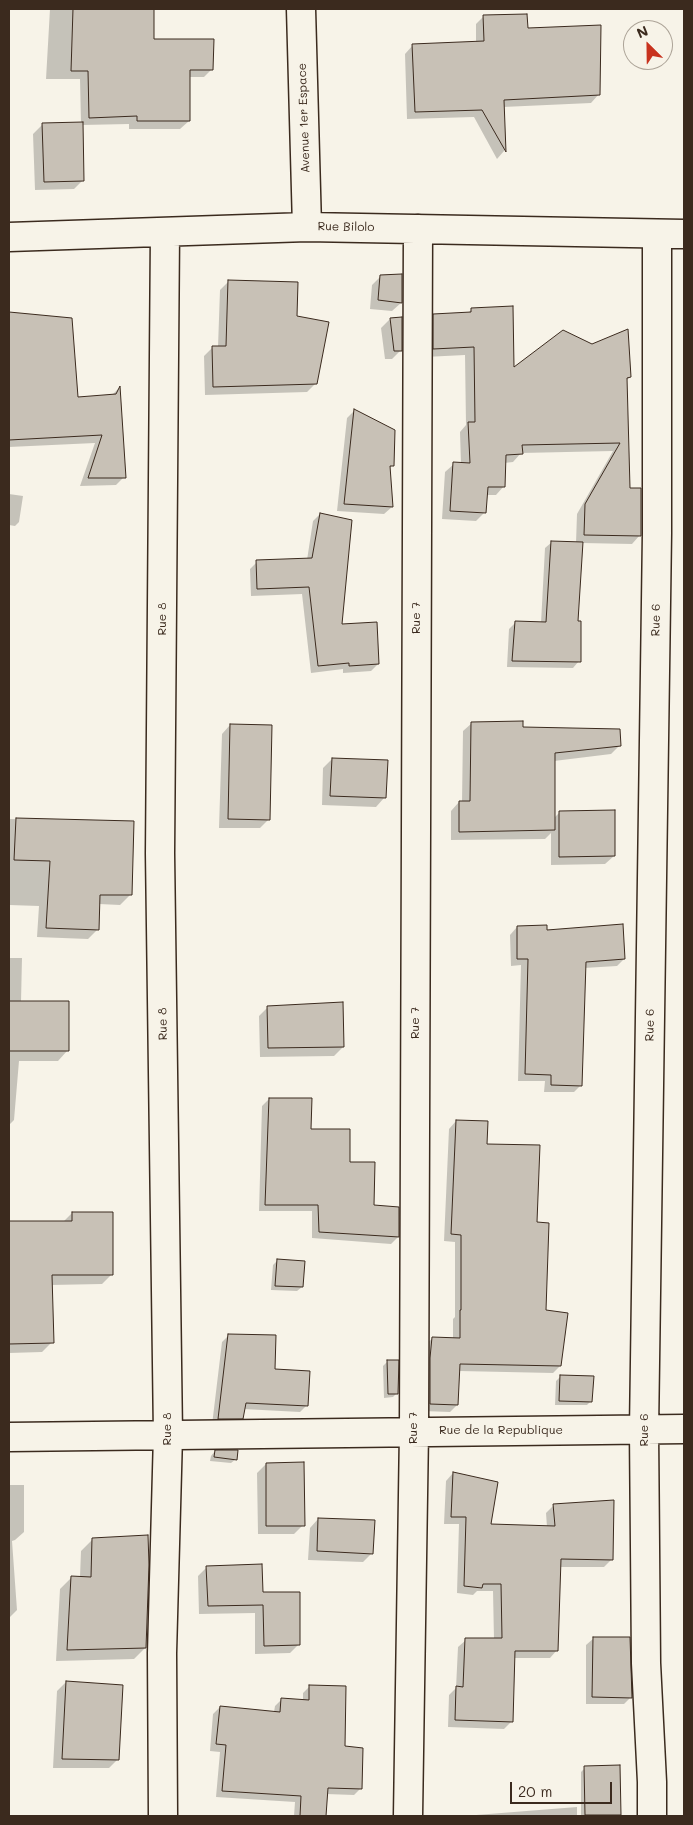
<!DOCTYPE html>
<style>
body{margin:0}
#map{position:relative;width:693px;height:1825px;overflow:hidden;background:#f7f3e8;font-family:Mali,sans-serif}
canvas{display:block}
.frame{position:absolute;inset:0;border:10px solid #3b2a1e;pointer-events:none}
.north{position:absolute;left:623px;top:20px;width:50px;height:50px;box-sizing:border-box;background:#f7f3e8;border:1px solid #aca397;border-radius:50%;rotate:337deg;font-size:14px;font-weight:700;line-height:20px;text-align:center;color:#3b2a1e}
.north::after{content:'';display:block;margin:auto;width:18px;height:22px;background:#c8321e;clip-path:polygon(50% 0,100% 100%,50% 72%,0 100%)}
.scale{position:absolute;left:510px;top:1782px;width:102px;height:22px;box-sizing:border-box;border:2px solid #3b2a1e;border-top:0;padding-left:6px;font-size:15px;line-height:18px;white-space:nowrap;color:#3b2a1e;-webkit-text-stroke:4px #f7f3e8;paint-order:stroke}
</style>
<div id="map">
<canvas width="693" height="1825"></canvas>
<div class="frame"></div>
<div class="north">N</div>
<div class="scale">20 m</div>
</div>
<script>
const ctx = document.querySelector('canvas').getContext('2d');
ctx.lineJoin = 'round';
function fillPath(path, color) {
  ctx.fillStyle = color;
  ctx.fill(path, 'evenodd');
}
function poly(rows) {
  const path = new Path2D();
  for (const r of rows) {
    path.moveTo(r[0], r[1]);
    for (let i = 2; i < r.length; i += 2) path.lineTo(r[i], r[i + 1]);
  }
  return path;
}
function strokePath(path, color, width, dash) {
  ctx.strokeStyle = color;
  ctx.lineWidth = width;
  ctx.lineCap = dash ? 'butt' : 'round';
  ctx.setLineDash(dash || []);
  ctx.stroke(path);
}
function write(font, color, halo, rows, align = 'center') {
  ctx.font = font + ' Mali,sans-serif';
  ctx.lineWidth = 5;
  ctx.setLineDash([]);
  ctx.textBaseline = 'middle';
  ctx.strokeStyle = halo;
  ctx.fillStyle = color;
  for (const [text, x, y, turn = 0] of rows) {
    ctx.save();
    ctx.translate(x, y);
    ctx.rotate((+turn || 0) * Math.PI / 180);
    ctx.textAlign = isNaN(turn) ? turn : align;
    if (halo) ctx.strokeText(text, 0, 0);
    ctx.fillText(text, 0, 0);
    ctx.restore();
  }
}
fillPath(poly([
 [50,9,153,9,153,40,212,69,204,77,189,77,189,121,180,129,129,129,129,124,82,125,83,180,74,189,35,190,33,134,42,125,81,123,80,79,46,79],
 [484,16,527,30,599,94,591,103,503,107,504,151,497,159,474,117,407,119,405,54,413,45,476,43,476,24],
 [381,276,401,303,392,311,370,309,372,285],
 [229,281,296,317,316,383,307,392,205,395,204,356,213,347,218,347,220,290],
 [472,309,513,370,630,377,626,381,629,489,640,535,632,544,582,543,577,622,579,661,573,668,507,667,509,629,516,622,541,623,545,548,552,542,576,543,577,514,613,451,521,453,513,462,504,463,504,486,496,495,486,495,484,513,476,521,442,519,445,472,454,464,461,464,460,432,466,425,465,355,425,357,425,324,434,316,468,313],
 [9,313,71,319,76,398,111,396,118,389,124,477,116,485,80,486,95,443,9,447],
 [390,319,401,350,392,359,385,359,381,328],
 [354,411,392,465,389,469,392,507,384,514,337,511,347,418],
 [684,435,684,504,683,504],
 [9,494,23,496,19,522,15,526,9,525],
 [320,514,341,626,378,664,371,671,343,673,343,669,311,673,302,594,251,596,250,569,257,562,307,560,313,521],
 [472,723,522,728,620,745,611,754,554,761,554,818,560,812,614,856,605,864,551,865,551,833,545,839,451,840,451,811,459,802,462,802,463,731],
 [230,725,268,820,260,828,219,828,222,734],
 [332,759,384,798,376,807,322,805,323,768],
 [9,819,133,822,130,895,120,905,99,904,98,929,88,939,37,937,39,906,9,905],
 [517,927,546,931,624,959,617,966,584,968,581,1085,574,1092,544,1092,545,1081,518,1081,521,965,511,966,510,935],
 [9,958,22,958,21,1002,67,1051,58,1061,19,1061,14,1120,9,1125],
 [268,1007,343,1047,334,1056,260,1057,259,1016],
 [269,1099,310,1130,349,1163,372,1206,398,1237,391,1244,312,1238,312,1211,259,1211,262,1106],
 [456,1121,486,1145,535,1224,544,1311,560,1366,553,1373,459,1371,457,1405,450,1412,423,1411,425,1345,433,1338,453,1339,453,1319,455,1317,455,1242,444,1241,449,1129],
 [72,1213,112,1274,102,1284,51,1285,52,1342,42,1352,9,1353,9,1222,63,1222],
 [277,1261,302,1287,297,1291,271,1290,273,1265],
 [229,1335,274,1371,307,1405,300,1412,243,1409,242,1418,235,1425,212,1425,222,1342],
 [387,1362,397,1393,393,1397,384,1398,383,1366],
 [561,1376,591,1401,587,1405,555,1405,556,1381],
 [215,1451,236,1459,231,1463,210,1461,211,1456],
 [266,1464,303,1525,294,1534,258,1534,257,1473],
 [453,1473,490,1525,547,1527,546,1513,554,1505,612,1559,604,1567,559,1567,557,1650,550,1658,513,1658,512,1721,504,1729,448,1727,449,1695,456,1688,458,1647,466,1640,494,1640,493,1591,477,1591,473,1595,457,1593,459,1524,444,1524,446,1481],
 [9,1485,24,1485,24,1532,15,1540,12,1541,17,1610,9,1618],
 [318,1519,372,1553,363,1562,308,1560,310,1528],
 [93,1539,145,1648,134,1659,56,1661,60,1589,72,1577,80,1577,81,1551],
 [207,1567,262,1593,299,1644,290,1653,255,1654,255,1613,199,1614,198,1576],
 [594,1638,631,1697,624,1704,586,1704,586,1645],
 [66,1682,118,1759,109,1768,53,1768,57,1691],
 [310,1686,343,1747,361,1788,354,1795,326,1794,325,1816,294,1816,295,1802,216,1797,220,1752,210,1751,213,1714,220,1707,274,1712,275,1706,282,1699,303,1701,303,1693],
 [585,1768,619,1815,618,1816,581,1816,581,1772],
 [577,1807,577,1816,474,1816,476,1815]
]), '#0003');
const building = poly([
 [73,9,154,9,154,39,214,39,213,70,190,70,190,121,137,121,137,116,89,118,88,71,71,71,73,9],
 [527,14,528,28,601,25,600,95,504,100,506,152,482,110,415,112,412,44,484,41,483,15,527,14],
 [83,122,84,181,44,182,42,123,83,122],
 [402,274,402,303,378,300,380,275,402,274],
 [228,280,298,282,297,316,329,322,317,384,213,387,212,346,226,346,228,280],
 [513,306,514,367,563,330,592,344,628,329,631,377,627,378,630,488,641,488,641,536,584,535,585,504,620,443,522,445,523,454,506,455,505,487,488,487,486,513,450,511,453,462,470,463,468,422,475,422,474,347,433,349,433,314,471,312,471,308,513,306],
 [9,312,72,318,78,397,116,394,120,386,126,478,88,478,102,435,9,440,9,312],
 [402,317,402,351,394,351,390,318,402,317],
 [354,409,395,430,394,466,390,466,393,507,344,504,354,409],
 [320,513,352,520,342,624,377,622,379,664,349,666,349,663,318,666,309,587,257,589,256,560,312,558,320,513],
 [551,541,583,542,578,621,581,621,581,662,512,661,515,621,546,622,551,541],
 [523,721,523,727,620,729,621,746,555,753,555,830,459,832,459,801,470,801,471,722,523,721],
 [230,724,272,725,270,820,228,819,230,724],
 [332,758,388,760,386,798,330,796,332,758],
 [615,810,615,856,559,857,559,811,615,810],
 [16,818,134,821,132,895,100,895,99,930,46,928,50,861,14,860,16,818],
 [623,924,625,959,586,962,582,1086,551,1085,551,1075,525,1074,528,959,517,959,517,926,547,925,547,930,623,924],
 [9,1001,69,1001,69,1051,9,1051,9,1001],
 [343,1002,344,1047,268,1048,267,1006,343,1002],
 [269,1098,312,1098,311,1129,350,1129,350,1162,375,1162,374,1205,399,1207,399,1237,319,1232,318,1205,265,1205,269,1098],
 [456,1120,488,1121,487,1144,540,1145,537,1222,549,1223,546,1310,568,1313,561,1366,460,1364,458,1405,430,1404,430,1358,432,1337,460,1338,460,1310,461,1310,461,1235,451,1234,456,1120],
 [72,1212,113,1212,113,1275,52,1275,54,1343,9,1344,9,1221,72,1221,72,1212],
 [277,1259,305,1261,303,1287,275,1286,277,1259],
 [228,1334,276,1335,275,1369,310,1371,308,1406,246,1403,243,1419,218,1419,228,1334],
 [387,1360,399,1360,398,1394,388,1394,387,1360],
 [560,1375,594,1376,592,1402,559,1401,560,1375],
 [215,1450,238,1450,237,1460,214,1457,215,1450],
 [304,1462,305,1526,266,1526,266,1463,304,1462],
 [453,1472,498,1482,491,1524,555,1526,553,1504,614,1500,613,1560,561,1559,558,1651,515,1651,513,1722,455,1720,456,1686,463,1687,465,1638,502,1638,501,1584,483,1584,482,1588,464,1586,466,1517,451,1517,453,1472],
 [318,1518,375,1520,373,1554,317,1551,318,1518],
 [148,1535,149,1565,146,1648,67,1650,71,1576,91,1577,92,1538,148,1535],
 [262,1564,263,1592,300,1592,300,1645,264,1646,263,1605,208,1606,206,1566,262,1564],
 [593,1637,630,1637,632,1698,592,1697,593,1637],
 [66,1681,123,1685,119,1760,62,1759,66,1681],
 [309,1685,346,1686,345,1746,363,1748,362,1789,328,1788,326,1816,300,1816,301,1796,222,1791,226,1745,216,1744,220,1706,280,1712,281,1698,309,1700,309,1685],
 [620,1765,621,1815,585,1815,584,1766,620,1765]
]);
fillPath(building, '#c8c1b6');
strokePath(building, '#3b2a1e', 1);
const minor = poly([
 [301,9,307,227],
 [9,237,307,227,684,234],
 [9,1437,684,1429],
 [163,1816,162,1653,168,1435,160,853,165,232],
 [408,1816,414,1431,418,229],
 [652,1816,652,1782,646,1663,644,1430,657,533,657,234]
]);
strokePath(minor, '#3b2a1e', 31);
strokePath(minor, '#f7f3e8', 28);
write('12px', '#3b2a1e', '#f7f3e8', [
 ["Avenue 1er Espace",304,118,-92],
 ["Rue Bilolo",346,227,1],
 ["Rue 7",416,618,-90],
 ["Rue 8",162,619,-90],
 ["Rue 6",656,620,-89],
 ["Rue 7",415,1023,-90],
 ["Rue 8",163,1024,-91],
 ["Rue 6",650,1025,-89],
 ["Rue 7",413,1428,-90],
 ["Rue 8",167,1429,-90],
 ["Rue de la Republique",501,1430],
 ["Rue 6",644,1430,-90]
]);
</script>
